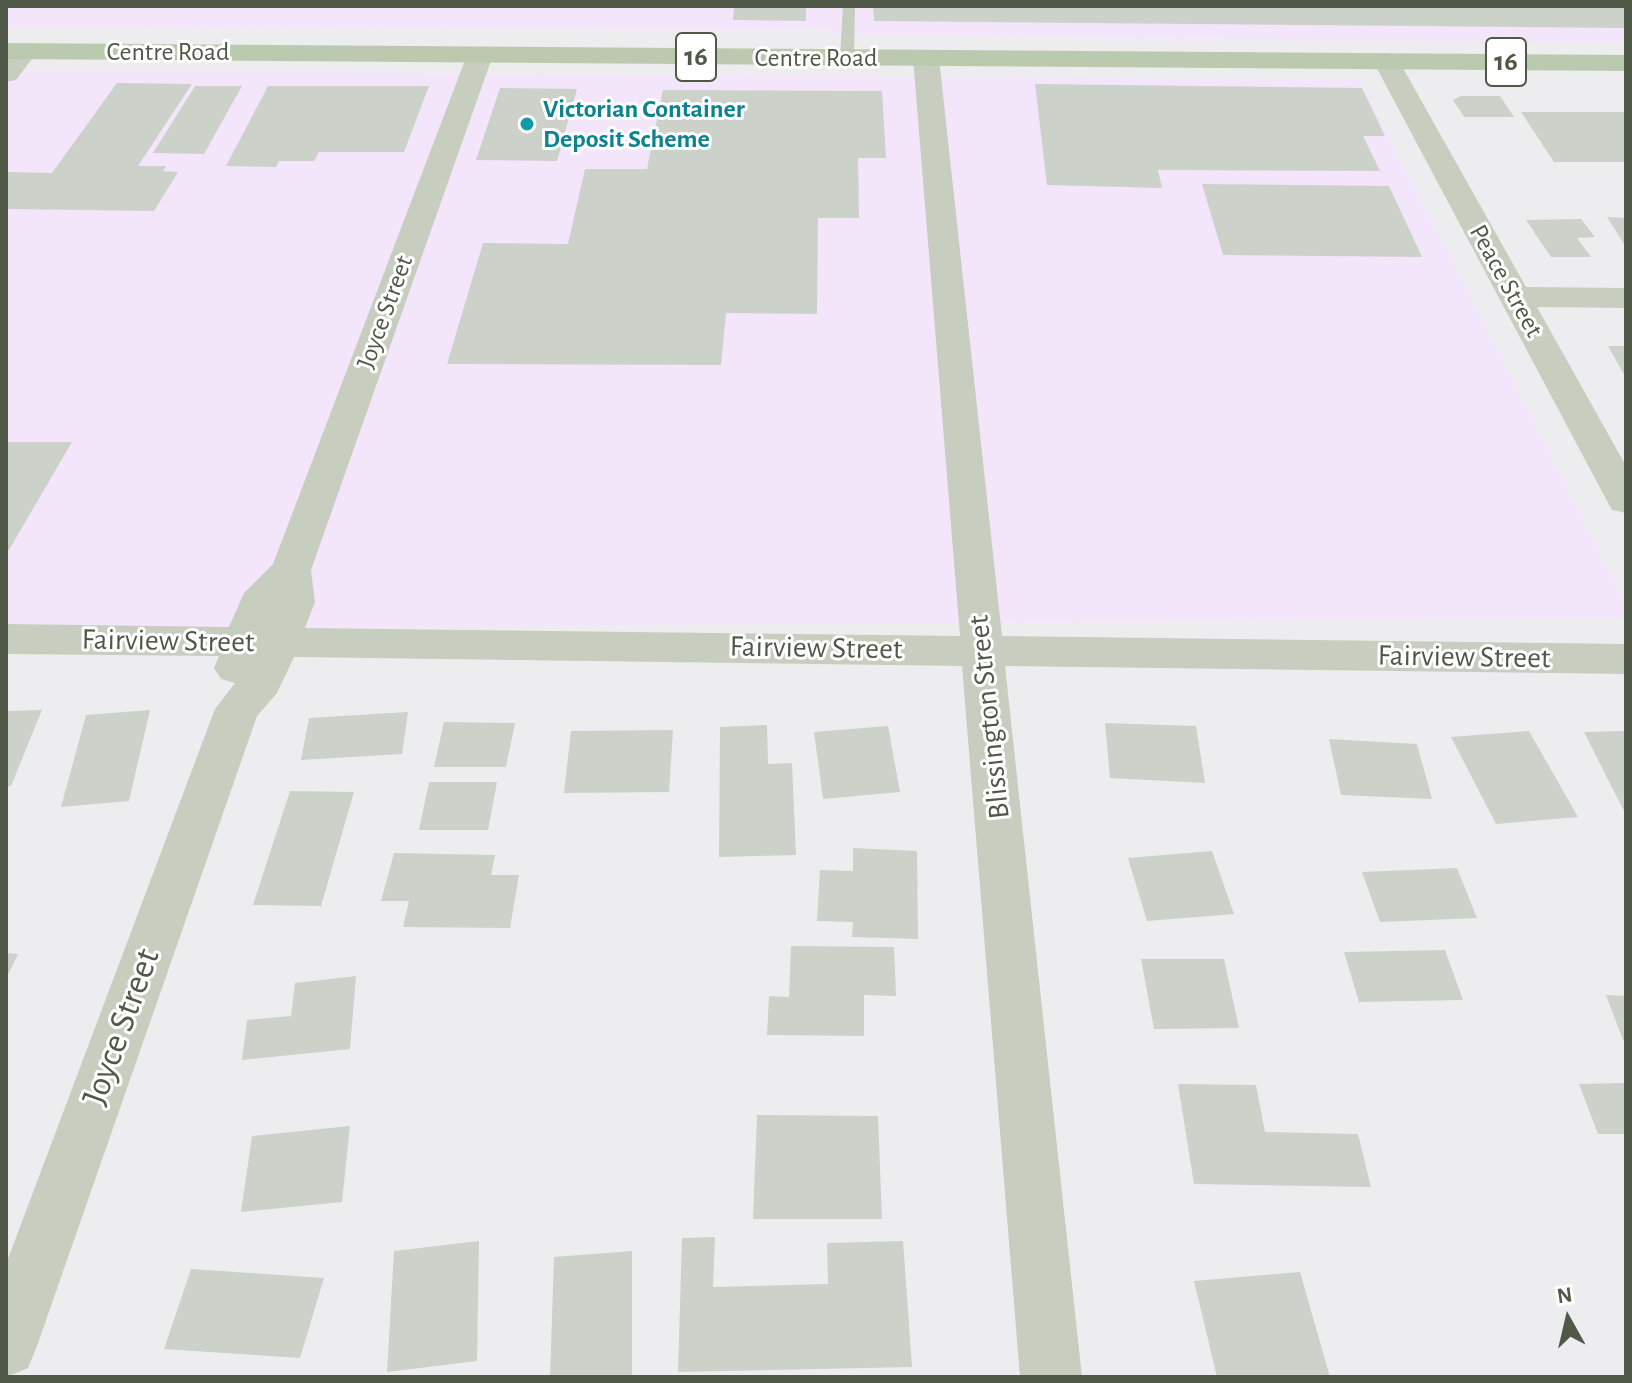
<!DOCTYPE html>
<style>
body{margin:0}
#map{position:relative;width:1632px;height:1383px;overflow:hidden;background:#ededef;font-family:"Alegreya Sans",sans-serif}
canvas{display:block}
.frame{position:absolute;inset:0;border:8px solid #505847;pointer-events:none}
.north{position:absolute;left:1528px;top:1279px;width:80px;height:80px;-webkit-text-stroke:6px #fff;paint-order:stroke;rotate:352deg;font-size:22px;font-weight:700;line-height:32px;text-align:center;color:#505847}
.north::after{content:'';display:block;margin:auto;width:28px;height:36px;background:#505847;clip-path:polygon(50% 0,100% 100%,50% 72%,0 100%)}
</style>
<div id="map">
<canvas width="1632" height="1383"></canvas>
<div class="frame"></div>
<div class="north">N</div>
</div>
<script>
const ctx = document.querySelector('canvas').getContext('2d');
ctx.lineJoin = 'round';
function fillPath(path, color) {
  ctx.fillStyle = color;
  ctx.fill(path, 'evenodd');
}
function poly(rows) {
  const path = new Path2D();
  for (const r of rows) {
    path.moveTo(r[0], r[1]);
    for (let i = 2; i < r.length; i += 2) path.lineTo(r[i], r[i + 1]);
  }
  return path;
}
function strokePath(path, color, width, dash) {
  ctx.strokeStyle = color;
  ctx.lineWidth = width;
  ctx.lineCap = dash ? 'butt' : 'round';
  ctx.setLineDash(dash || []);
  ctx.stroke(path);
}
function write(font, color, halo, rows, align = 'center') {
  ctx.font = font + ' "Alegreya Sans",sans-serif';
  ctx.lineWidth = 6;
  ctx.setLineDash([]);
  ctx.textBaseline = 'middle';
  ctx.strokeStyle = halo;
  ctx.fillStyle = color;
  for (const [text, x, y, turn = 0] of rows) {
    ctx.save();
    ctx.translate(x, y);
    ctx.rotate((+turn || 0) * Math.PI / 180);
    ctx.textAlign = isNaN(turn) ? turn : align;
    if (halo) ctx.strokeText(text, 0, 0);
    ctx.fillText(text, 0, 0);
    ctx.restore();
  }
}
fillPath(poly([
 [6,6,1626,6,1626,43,833,35,832,30,6,28],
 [6,70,1360,80,1626,603,1626,618,6,630]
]), '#f4e6fa');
fillPath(poly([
 [734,6,806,6,806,21,733,20],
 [873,6,1626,6,1626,28,874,21],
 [117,83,192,84,138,166,166,166,163,171,178,172,154,211,6,209,6,172,52,173],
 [1035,84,1362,88,1385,136,1363,136,1380,171,1158,170,1162,188,1047,185],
 [195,86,242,86,204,154,153,153],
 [268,86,429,86,404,152,319,152,314,161,279,161,276,167,226,166],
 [500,88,577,89,557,161,476,160],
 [663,90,882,91,886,158,858,158,859,218,818,218,817,314,726,313,721,365,447,364,483,243,568,244,585,169,647,169],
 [1461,96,1500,96,1514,117,1464,117,1453,100],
 [1521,112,1626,112,1626,162,1554,162],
 [1202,184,1389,186,1422,257,1223,255],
 [1607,217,1626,218,1626,247],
 [1581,219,1595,237,1577,238,1591,257,1551,257,1526,220],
 [1608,346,1626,346,1626,378],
 [6,442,72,442,6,555],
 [42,710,11,786,6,787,6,711],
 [150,710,129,801,61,807,86,715],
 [408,712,402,754,301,760,309,718],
 [444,722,515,723,506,767,434,767],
 [1105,723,1196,726,1205,783,1110,778],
 [767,725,768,764,792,763,796,855,719,857,720,727],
 [888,726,900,792,823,799,814,732],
 [673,730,669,792,564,793,571,731],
 [1529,731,1578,817,1496,824,1451,737],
 [1626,731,1626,815,1584,732],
 [1329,739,1417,744,1432,799,1341,795],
 [429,782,497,782,488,830,419,830],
 [290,791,354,792,321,906,253,905],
 [853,848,917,851,918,939,852,937,853,922,817,921,820,870,853,871],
 [1212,851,1234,914,1147,921,1128,858],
 [394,853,495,855,491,875,519,875,510,928,403,927,409,901,381,901],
 [1457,868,1477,918,1380,922,1362,872],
 [791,946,894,947,896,996,864,995,864,1036,767,1035,769,996,789,997],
 [1445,950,1463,1000,1359,1002,1344,952],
 [6,953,18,954,6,979],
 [1141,959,1224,959,1239,1028,1154,1029],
 [356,976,350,1049,242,1060,247,1020,291,1016,295,983],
 [1606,995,1626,996,1626,1040,1623,1040],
 [1626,1083,1626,1134,1598,1134,1579,1084],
 [1178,1084,1256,1085,1265,1132,1358,1134,1371,1187,1194,1184],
 [757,1115,878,1116,882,1219,753,1219],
 [350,1126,342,1202,241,1212,252,1136],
 [715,1237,713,1287,828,1284,827,1243,903,1241,912,1367,678,1372,682,1238],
 [479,1241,477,1361,387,1372,394,1251],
 [632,1251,632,1377,550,1377,554,1257],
 [191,1269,324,1278,300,1358,164,1349],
 [1300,1272,1330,1377,1217,1377,1194,1281]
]), '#ccd1ca');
fillPath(poly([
 [843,6,855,6,854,58,847,62,840,58,843,6]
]), '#c7cebf');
fillPath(poly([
 [25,43,34,45,38,51,16,80,6,82,6,57,16,45,25,43],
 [480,47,489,49,493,55,311,570,315,602,305,628,960,636,913,58,916,52,926,50,936,52,939,58,1002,636,1626,644,1626,674,1005,666,1082,1377,1020,1377,962,666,294,657,277,693,257,716,37,1346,28,1368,6,1377,6,1264,215,709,235,683,221,679,214,668,219,656,6,654,6,624,229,627,244,593,273,564,467,55,471,49,480,47],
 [1386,53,1396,55,1399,61,1526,287,1626,288,1626,308,1537,307,1626,466,1626,513,1612,510,1607,501,1373,61,1376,55,1386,53]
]), '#c7cebf');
fillPath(poly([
 [6,43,1626,55,1626,71,6,59,6,43]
]), '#bbcaae');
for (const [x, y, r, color] of [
 [527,124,8,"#0f9aa8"]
]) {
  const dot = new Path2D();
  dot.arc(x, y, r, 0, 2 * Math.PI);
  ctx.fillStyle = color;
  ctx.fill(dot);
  strokePath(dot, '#fff', 3);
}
write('26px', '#505847', '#fff', [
 ["Centre Road",168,52],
 ["Centre Road",816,58],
 ["Peace Street",1506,281,61],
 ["Joyce Street",385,312,-70]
]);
write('bold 26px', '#0d838f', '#fff', [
 ["Victorian Container",543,109],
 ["Deposit Scheme",543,139]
], 'left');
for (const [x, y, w] of [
 [696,57,40],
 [1506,62,40]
]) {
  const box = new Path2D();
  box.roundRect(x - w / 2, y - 24, w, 48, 6);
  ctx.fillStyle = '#fff';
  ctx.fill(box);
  strokePath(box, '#505847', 2);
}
write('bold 28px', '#505847', null, [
 ["16",696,57],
 ["16",1506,62]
]);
write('30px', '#505847', '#fff', [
 ["Fairview Street",168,641,1],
 ["Fairview Street",816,648,1],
 ["Fairview Street",1464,657,1],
 ["Blissington Street",989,717,-96]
]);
write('36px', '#505847', '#fff', [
 ["Joyce Street",121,1027,-70]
]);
</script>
